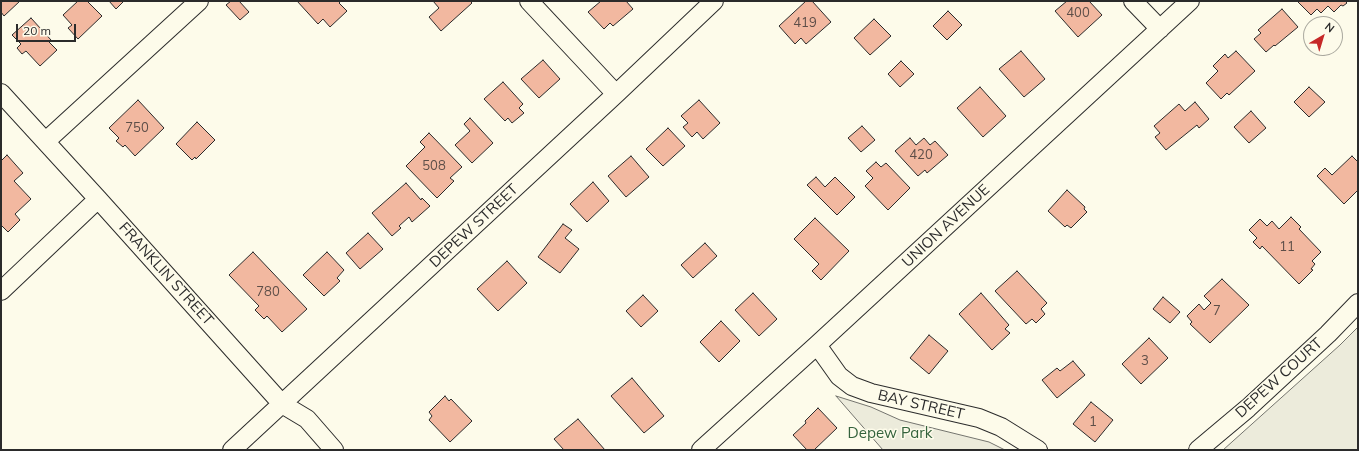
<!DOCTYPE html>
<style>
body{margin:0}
#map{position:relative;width:1359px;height:451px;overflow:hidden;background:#fdfbea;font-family:Mulish,sans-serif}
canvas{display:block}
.frame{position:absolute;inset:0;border:2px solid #2b2b2b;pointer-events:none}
.north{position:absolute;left:1303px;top:16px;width:40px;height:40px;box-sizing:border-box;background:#fdfbea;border:1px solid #a9a89e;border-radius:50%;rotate:38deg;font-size:11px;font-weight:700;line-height:16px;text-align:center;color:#2b2b2b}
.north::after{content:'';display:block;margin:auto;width:14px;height:18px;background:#c62828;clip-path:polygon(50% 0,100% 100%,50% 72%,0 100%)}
.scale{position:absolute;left:16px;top:24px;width:60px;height:18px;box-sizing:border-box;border:2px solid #2b2b2b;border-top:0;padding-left:5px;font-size:12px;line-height:14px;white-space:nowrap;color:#2b2b2b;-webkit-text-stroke:3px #fdfbea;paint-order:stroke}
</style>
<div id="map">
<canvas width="1359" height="451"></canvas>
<div class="frame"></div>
<div class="north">N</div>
<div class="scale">20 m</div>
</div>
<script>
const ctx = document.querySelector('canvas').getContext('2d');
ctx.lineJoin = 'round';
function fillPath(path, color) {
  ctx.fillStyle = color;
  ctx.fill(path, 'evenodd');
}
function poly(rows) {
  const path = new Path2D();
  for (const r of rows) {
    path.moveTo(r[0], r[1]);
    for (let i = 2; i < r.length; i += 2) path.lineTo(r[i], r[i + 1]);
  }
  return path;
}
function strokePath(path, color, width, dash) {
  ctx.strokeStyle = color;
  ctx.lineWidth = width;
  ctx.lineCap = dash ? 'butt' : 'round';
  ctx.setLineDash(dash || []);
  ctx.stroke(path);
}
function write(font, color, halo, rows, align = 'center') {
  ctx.font = font + ' Mulish,sans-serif';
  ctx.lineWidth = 3;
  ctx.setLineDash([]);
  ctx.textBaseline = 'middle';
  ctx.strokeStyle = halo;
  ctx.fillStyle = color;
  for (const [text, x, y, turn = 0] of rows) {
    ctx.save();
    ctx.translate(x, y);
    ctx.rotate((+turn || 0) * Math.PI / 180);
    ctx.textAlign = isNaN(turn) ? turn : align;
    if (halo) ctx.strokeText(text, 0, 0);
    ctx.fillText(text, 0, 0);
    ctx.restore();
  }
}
const green = poly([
 [1358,327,1358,450,1223,450,1340,345,1358,327],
 [836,396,871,407,900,420,989,442,1005,450,883,450,836,396]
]);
fillPath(green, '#ecebdb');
strokePath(green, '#74746e', 1);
const building = poly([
 [1,1,20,1,4,16,1,12,1,1],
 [78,1,87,1,102,16,78,39,68,28,72,25,63,15,78,1],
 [109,1,124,1,116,9,109,1],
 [231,1,239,1,249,12,240,20,226,5,231,1],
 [297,1,341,1,339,3,347,11,330,27,323,19,318,24,297,1],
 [433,1,470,1,472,3,441,31,429,17,439,8,433,1],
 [601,1,626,1,633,9,613,26,610,23,604,29,588,12,601,1],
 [806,1,812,1,831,22,806,44,801,38,795,44,779,26,806,1],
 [1067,1,1089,1,1102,15,1078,37,1055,11,1067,1],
 [1297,1,1345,1,1347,3,1343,6,1341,5,1334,12,1328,6,1321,13,1317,9,1311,15,1297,1],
 [1282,9,1298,27,1275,46,1274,45,1266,52,1254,39,1261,33,1258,30,1282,9],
 [948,11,962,25,947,40,933,26,948,11],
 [31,18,51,40,49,42,57,50,40,66,26,51,22,54,17,48,21,44,12,35,31,18],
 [874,19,891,36,870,55,854,38,874,19],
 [1021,51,1045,79,1024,97,999,69,1021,51],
 [1236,51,1255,71,1229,95,1227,93,1221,99,1206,83,1218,71,1213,66,1225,54,1228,58,1236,51],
 [543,60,560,79,539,98,521,79,543,60],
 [901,61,914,74,900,87,888,74,901,61],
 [503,82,523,104,519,108,524,113,512,123,508,118,505,121,484,99,503,82],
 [980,87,1006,116,983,137,957,108,980,87],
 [1309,87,1325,102,1309,117,1294,102,1309,87],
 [138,100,164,128,135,156,125,145,123,147,116,141,119,138,109,128,138,100],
 [699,100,720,123,703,139,697,132,692,137,683,127,688,123,681,116,699,100],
 [1195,102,1209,119,1199,128,1197,125,1166,150,1155,137,1160,133,1154,126,1179,104,1185,111,1195,102],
 [1251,111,1266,128,1249,143,1234,127,1251,111],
 [470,118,493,143,472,163,455,145,470,131,464,124,470,118],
 [197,122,215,140,196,159,195,157,192,160,176,144,197,122],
 [862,126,875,140,861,152,848,138,862,126],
 [668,128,685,146,663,166,646,149,668,128],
 [429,133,462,167,450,178,454,181,437,198,406,166,425,147,420,142,429,133],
 [910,138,916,145,924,138,930,145,935,141,948,155,927,173,925,170,918,176,895,151,910,138],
 [7,155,23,173,14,181,31,199,15,214,20,220,8,232,1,225,1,161,7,155],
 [631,156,649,177,626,197,608,176,631,156],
 [1352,156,1358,162,1358,190,1344,204,1317,176,1325,168,1332,175,1352,156],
 [876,162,881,167,886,163,910,188,888,210,865,186,873,178,866,171,876,162],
 [816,177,825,187,835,177,855,197,837,215,807,185,816,177],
 [593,182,609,201,587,222,570,204,593,182],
 [406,183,421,200,422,198,430,206,412,222,409,217,399,226,401,228,392,236,372,213,406,183],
 [1067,190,1085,207,1084,209,1087,212,1071,228,1067,225,1065,227,1048,211,1067,190],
 [1291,217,1301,227,1299,229,1321,252,1312,261,1315,264,1311,269,1313,270,1299,284,1262,246,1260,249,1253,242,1257,238,1249,230,1260,219,1267,226,1272,221,1279,229,1291,217],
 [815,218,849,251,821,280,812,271,819,264,794,239,815,218],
 [563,224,572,230,565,238,579,249,560,273,538,257,563,224],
 [368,233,383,249,360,269,346,253,368,233],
 [705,243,717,256,693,278,681,265,705,243],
 [253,252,307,309,282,332,267,316,264,319,255,310,259,306,229,275,253,252],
 [327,252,344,270,337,278,340,281,324,296,303,275,327,252],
 [507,261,527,283,498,311,477,289,507,261],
 [1017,271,1047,303,1041,309,1045,314,1036,323,1032,319,1026,324,995,291,1017,271],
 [1222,279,1249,305,1210,343,1190,324,1192,322,1187,316,1199,304,1204,310,1211,303,1204,296,1222,279],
 [753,293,777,319,759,336,735,310,753,293],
 [981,293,1009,325,1005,329,1010,333,992,350,959,314,981,293],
 [643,295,658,311,641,327,626,311,643,295],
 [1163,297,1180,312,1170,323,1153,309,1163,297],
 [721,321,740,341,719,362,700,342,721,321],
 [929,335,948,351,929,374,910,358,929,335],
 [1149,338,1168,358,1141,384,1122,364,1149,338],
 [1073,361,1085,375,1057,398,1042,380,1057,368,1060,371,1073,361],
 [632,378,664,416,644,433,611,396,632,378],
 [445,396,449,401,451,399,472,421,450,442,429,420,432,416,429,412,445,396],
 [1091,402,1113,420,1095,442,1073,424,1091,402],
 [818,408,837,428,814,450,807,450,793,435,806,423,805,421,818,408],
 [578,419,605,450,564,450,554,439,578,419]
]);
fillPath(building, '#f2b8a0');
strokePath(building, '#2b2b2b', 1);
const minor = poly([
 [529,1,616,94],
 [1133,1,1160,29],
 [1,93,98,199,282,404,307,419,334,450],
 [46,141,199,1],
 [1,291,98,199],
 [817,345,839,376,852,386,871,393,979,418,1001,427,1038,450],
 [232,450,616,94,714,1],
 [701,450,817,345,1190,1],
 [1198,450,1248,408,1328,334,1358,303]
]);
strokePath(minor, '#2b2b2b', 20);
strokePath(minor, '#fdfbea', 18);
write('13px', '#5d4e48', null, [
 ["400",1078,13],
 ["419",805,23],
 ["750",137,128],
 ["420",921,155],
 ["508",434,166],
 ["11",1287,247],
 ["780",268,292],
 ["7",1217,311],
 ["3",1145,361],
 ["1",1093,422]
]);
write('15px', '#2b2b2b', '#fdfbea', [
 ["DEPEW STREET",474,226,-43],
 ["UNION AVENUE",946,226,-43],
 ["FRANKLIN STREET",166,274,48],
 ["DEPEW COURT",1279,378,-42],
 ["BAY STREET",921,405,13]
]);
write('15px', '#34623c', '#fdfbea', [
 ["Depew Park",890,433]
]);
</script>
